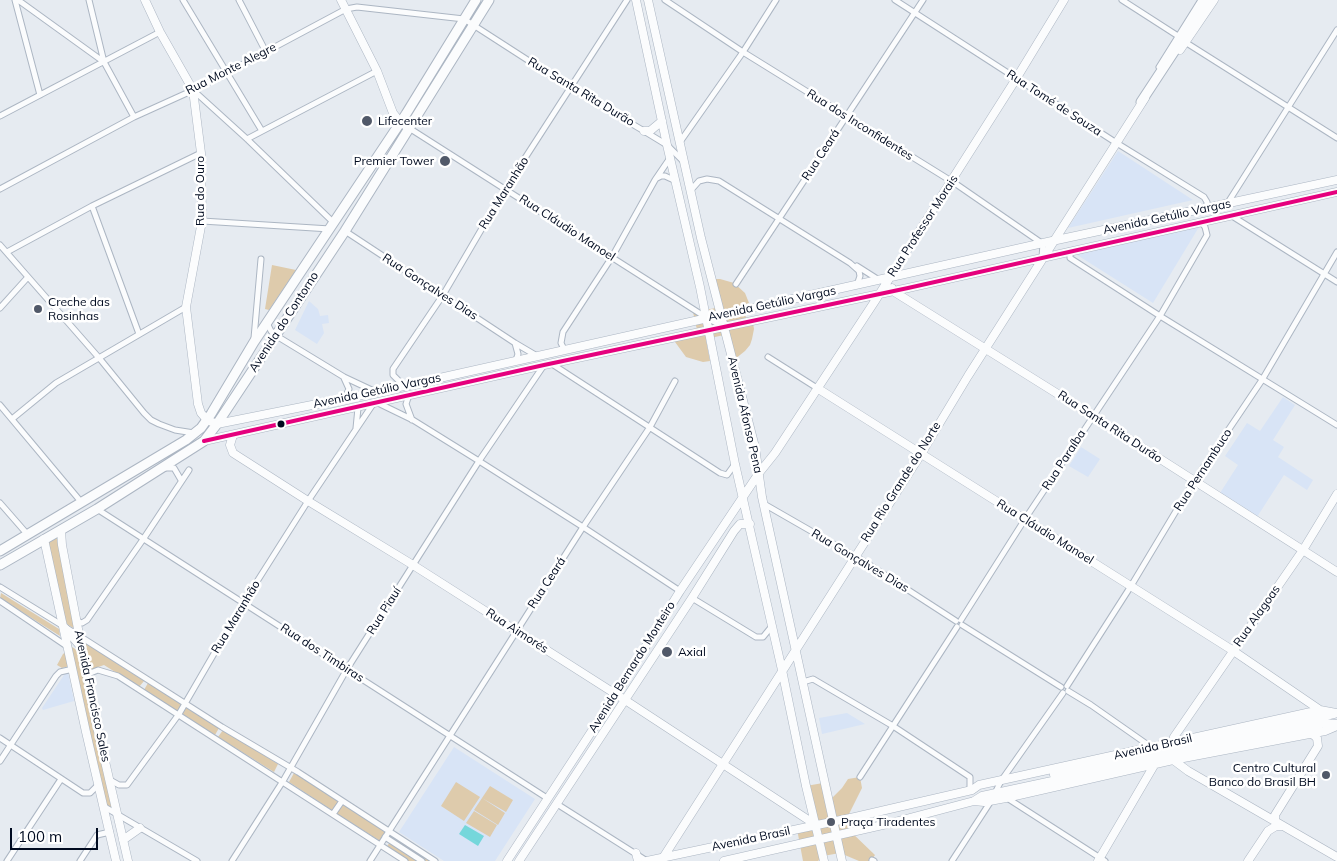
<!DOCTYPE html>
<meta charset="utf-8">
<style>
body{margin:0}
#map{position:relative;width:1337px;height:861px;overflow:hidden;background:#e6ebf1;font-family:Mulish,sans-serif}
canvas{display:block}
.scale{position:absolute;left:10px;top:828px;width:88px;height:22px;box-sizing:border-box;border:2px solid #010b20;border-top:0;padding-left:6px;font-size:15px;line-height:18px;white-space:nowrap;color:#010b20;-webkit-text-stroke:4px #fff;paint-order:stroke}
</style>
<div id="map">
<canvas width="1337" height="861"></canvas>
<div class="scale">100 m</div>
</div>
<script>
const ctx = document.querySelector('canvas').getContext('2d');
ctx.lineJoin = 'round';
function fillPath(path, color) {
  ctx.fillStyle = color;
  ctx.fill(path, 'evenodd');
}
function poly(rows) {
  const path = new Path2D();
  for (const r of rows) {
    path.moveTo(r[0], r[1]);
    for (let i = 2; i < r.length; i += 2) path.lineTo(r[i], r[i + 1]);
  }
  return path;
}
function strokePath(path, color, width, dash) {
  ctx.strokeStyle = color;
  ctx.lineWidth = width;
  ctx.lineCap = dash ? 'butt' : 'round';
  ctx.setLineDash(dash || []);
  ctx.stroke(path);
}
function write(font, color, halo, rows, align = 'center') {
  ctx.font = font + ' Mulish,sans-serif';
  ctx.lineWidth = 5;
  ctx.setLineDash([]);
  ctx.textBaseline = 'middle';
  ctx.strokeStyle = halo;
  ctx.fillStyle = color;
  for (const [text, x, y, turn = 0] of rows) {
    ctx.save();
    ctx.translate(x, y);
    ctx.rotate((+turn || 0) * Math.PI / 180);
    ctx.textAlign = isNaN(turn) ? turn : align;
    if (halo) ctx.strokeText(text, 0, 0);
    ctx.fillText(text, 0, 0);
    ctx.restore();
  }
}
fillPath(poly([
 [1118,151,1193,200,1068,228],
 [1199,227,1153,303,1074,253],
 [309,301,318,309,320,316,328,315,329,323,322,324,324,333,317,344,295,330],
 [1283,397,1295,405,1273,440,1284,447,1278,457,1313,480,1307,490,1284,475,1257,517,1220,493,1238,465,1225,456,1247,423,1260,431],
 [1081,447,1100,459,1088,477,1069,466],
 [66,672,68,672,74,701,43,710,42,708],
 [847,713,865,724,822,734,819,718],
 [454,747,535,799,495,861,444,861,399,832]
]), '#d8e4f6');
fillPath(poly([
 [272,265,296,270,269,310,265,309],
 [709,279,720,279,734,283,745,293,749,303,743,305,746,318,752,317,754,329,752,339,750,345,745,351,735,359,724,335,706,339,710,361,703,362,686,357,675,342,673,335,697,330,693,312,716,308],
 [56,535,75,629,65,623,48,541],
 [1,593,59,629,60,636,0,598],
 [84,642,144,681,139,687,104,665,90,670],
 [72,647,80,652,114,810,106,804,74,665,62,668,57,665,63,654],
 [148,683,183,704,178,712,144,690],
 [186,707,219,728,215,735,182,714],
 [223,730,278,764,274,772,218,737],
 [294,773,339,801,333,811,289,782],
 [860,777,862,788,847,818,849,830,875,855,871,861,859,861,840,853,823,856,818,861,803,861,797,829,816,825,806,786,823,783,829,801,842,788,848,779],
 [456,782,480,797,464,821,441,806],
 [490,786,513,800,506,812,482,798],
 [482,798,505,813,498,825,474,810],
 [342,803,385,832,380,841,336,813],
 [474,811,497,825,490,837,466,823],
 [394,836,433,861,407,861,386,848]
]), '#decbac');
fillPath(poly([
 [465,825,484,836,478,846,459,834]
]), '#75d7db');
const street = poly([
 [15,0,40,95],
 [18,0,104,62],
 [89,0,104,62,134,117],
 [183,0,262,131],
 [239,0,266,52],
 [665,0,743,52,956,184,1043,244,1042,257],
 [895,0,1115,142,1204,197,1207,202,1207,208],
 [1122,0,1178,36],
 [1185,42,1337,138],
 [1159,67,1201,0],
 [193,90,247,139,334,223],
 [0,116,160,32],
 [409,128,707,318,724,327],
 [247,139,377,71],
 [680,142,743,52,776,0],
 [657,178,661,176,665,176,676,181],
 [0,189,134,117,198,88,346,9,357,7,464,19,571,88,644,131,667,145,682,160],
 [691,190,699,181,707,179,719,181,850,263,859,271,860,276,857,285],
 [1227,204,1337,30],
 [92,206,139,334],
 [1232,216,1337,282],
 [202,221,330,229],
 [345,231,515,343,537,356],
 [0,245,100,359,144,413,151,420,159,424,175,430,194,433],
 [1070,251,1070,258,1160,316,1337,425],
 [7,252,92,206,201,153],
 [857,266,879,280],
 [736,284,923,0],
 [0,308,28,277],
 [267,323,271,331,275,335,344,377,376,392],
 [254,338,261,259],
 [515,343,518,354,516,360],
 [564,349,561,343,563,332,612,257,655,180,670,158],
 [768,357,817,388],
 [552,364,720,473,727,475,735,464],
 [344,378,349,389,345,398],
 [404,386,393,375,393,369,443,295,505,189,627,0],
 [409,395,406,404,412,420],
 [378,403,413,420,479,461,583,527,680,591],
 [0,405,82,503],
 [12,419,56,383,186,307],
 [356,428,358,408],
 [164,468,174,468,181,480],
 [0,503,28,535],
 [764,504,865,562,956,621],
 [97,509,547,798],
 [0,587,81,637,222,727,298,772,435,861],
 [692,598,756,637,763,637,772,626],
 [0,601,68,647],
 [961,620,1025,519,1160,316,1207,235,1205,227,1201,222],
 [77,621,82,623,87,620,144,538,189,470],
 [962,625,1061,687],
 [88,674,98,670,118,676,405,861],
 [803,682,813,679,893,726,970,777,970,790],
 [1067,686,1131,586,1194,481,1262,380,1337,252],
 [1068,691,1091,705,1151,747],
 [0,738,83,793,90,793,98,785],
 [0,761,56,676,60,672,73,669],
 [860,777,957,627],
 [110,780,119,785,127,785,179,714,244,602,308,501,373,404],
 [995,793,1001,781,1063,693],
 [1007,798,1105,861],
 [557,804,647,861],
 [103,806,197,861],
 [333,814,342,801],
 [385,837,422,861],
 [872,860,874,861],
 [7,861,61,779],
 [80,861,97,835,110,832],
 [232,861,283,781,347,669,479,461,544,365],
 [370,861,583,527,650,427,675,381],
 [952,861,991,801]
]);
const secondary = poly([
 [145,0,160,32,193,90,201,153,202,221,186,307,198,404,201,413,207,420,217,424,377,392,1052,241,1337,180],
 [341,0,377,71,393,113,400,122,409,128],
 [636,0,667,145,700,287,735,464,782,670,806,786,824,861],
 [648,0,701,238,755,447,762,497,842,861],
 [1180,50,1214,0],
 [644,131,650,131,662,121],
 [892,288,893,291,1093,416,1337,572],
 [817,388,1232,650,1320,710],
 [233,435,230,445,233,453,308,501,413,565,625,700,816,825],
 [204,441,544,365,908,288,1337,192],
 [61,530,62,545,95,718,128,861],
 [44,539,86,732,116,861],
 [64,627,81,647],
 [1172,747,1172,743,1174,737,1303,550,1337,494],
 [1172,759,1188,771,1337,857],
 [1054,775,1334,714],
 [974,801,984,802,1006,798,1173,760,1325,731,1337,726],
 [1275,821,1275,815,1318,746,1317,738,1312,734],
 [123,840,140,828],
 [636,853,638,861],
 [507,861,616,694,680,591,759,473,775,453,875,301,1016,79,1064,0],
 [519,861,692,598,734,531,740,524,750,524],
 [647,861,855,817,972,790,979,785,1320,710,1336,713],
 [661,861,921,454,968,376,1145,98],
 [724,861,887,824,974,801,982,796,1323,723,1337,724],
 [1098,861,1156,762],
 [1248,861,1268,831,1276,826,1283,826]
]);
const primary = poly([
 [1141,102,1208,0],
 [0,551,186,440,201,428,211,414,254,342,406,114,476,0],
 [0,565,97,509,204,441,217,424,345,231,489,0]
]);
strokePath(street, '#acb6c3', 7);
strokePath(secondary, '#acb6c3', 9);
strokePath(primary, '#acb6c3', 11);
strokePath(street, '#fbfcfd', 5);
strokePath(secondary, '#fbfcfd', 8);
strokePath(primary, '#fbfcfd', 9);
strokePath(poly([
 [204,441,544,365,908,288,1337,192]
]), '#e5007d', 4);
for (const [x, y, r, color] of [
 [367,121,6,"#515969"],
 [445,161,6,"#515969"],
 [38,309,5,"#515969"],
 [281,424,4.5,"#010b20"],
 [667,652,6,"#515969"],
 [1326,775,5,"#515969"],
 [831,822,5,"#515969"]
]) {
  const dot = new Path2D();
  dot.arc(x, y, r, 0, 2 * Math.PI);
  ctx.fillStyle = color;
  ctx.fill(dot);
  strokePath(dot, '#fff', 2);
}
write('12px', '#010b20', '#fff', [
 ["Rua Monte Alegre",231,69,-27],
 ["Rua Santa Rita Durão",581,92,31],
 ["Rua Tomé de Souza",1054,103,33],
 ["Rua dos Inconfidentes",860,125,32],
 ["Rua Ceará",821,155,-57],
 ["Rua do Ouro",200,191,-90],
 ["Rua Maranhão",504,193,-58],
 ["Avenida Getúlio Vargas",1167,217,-12],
 ["Rua Professor Morais",923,226,-57],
 ["Rua Cláudio Manoel",567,228,33],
 ["Rua Gonçalves Dias",430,287,33],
 ["Avenida Getúlio Vargas",772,304,-12],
 ["Avenida do Contorno",284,322,-57],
 ["Avenida Getúlio Vargas",377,391,-12],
 ["Avenida Afonso Pena",745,415,77],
 ["Rua Santa Rita Durão",1110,427,33],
 ["Rua Paraíba",1064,460,-57],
 ["Rua Pernambuco",1203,470,-57],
 ["Rua Rio Grande do Norte",901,482,-58],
 ["Rua Cláudio Manoel",1045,532,32],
 ["Rua Gonçalves Dias",860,561,31],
 ["Rua Ceará",547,583,-57],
 ["Rua Piauí",384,611,-58],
 ["Rua Alagoas",1257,616,-55],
 ["Rua Maranhão",236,617,-59],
 ["Rua Aimorés",517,631,33],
 ["Rua dos Timbiras",322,653,33],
 ["Avenida Bernardo Monteiro",632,667,-58],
 ["Avenida Francisco Sales",92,696,78],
 ["Avenida Brasil",1153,747,-13],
 ["Avenida Brasil",751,839,-12]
]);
write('12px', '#010b20', '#fff', [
 ["Lifecenter",378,121],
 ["Premier Tower",434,161,"right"],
 ["Creche das",48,302],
 ["Rosinhas",48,316],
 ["Axial",678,652],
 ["Centro Cultural",1316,768,"right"],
 ["Banco do Brasil BH",1316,782,"right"],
 ["Praça Tiradentes",841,822]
], 'left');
</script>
